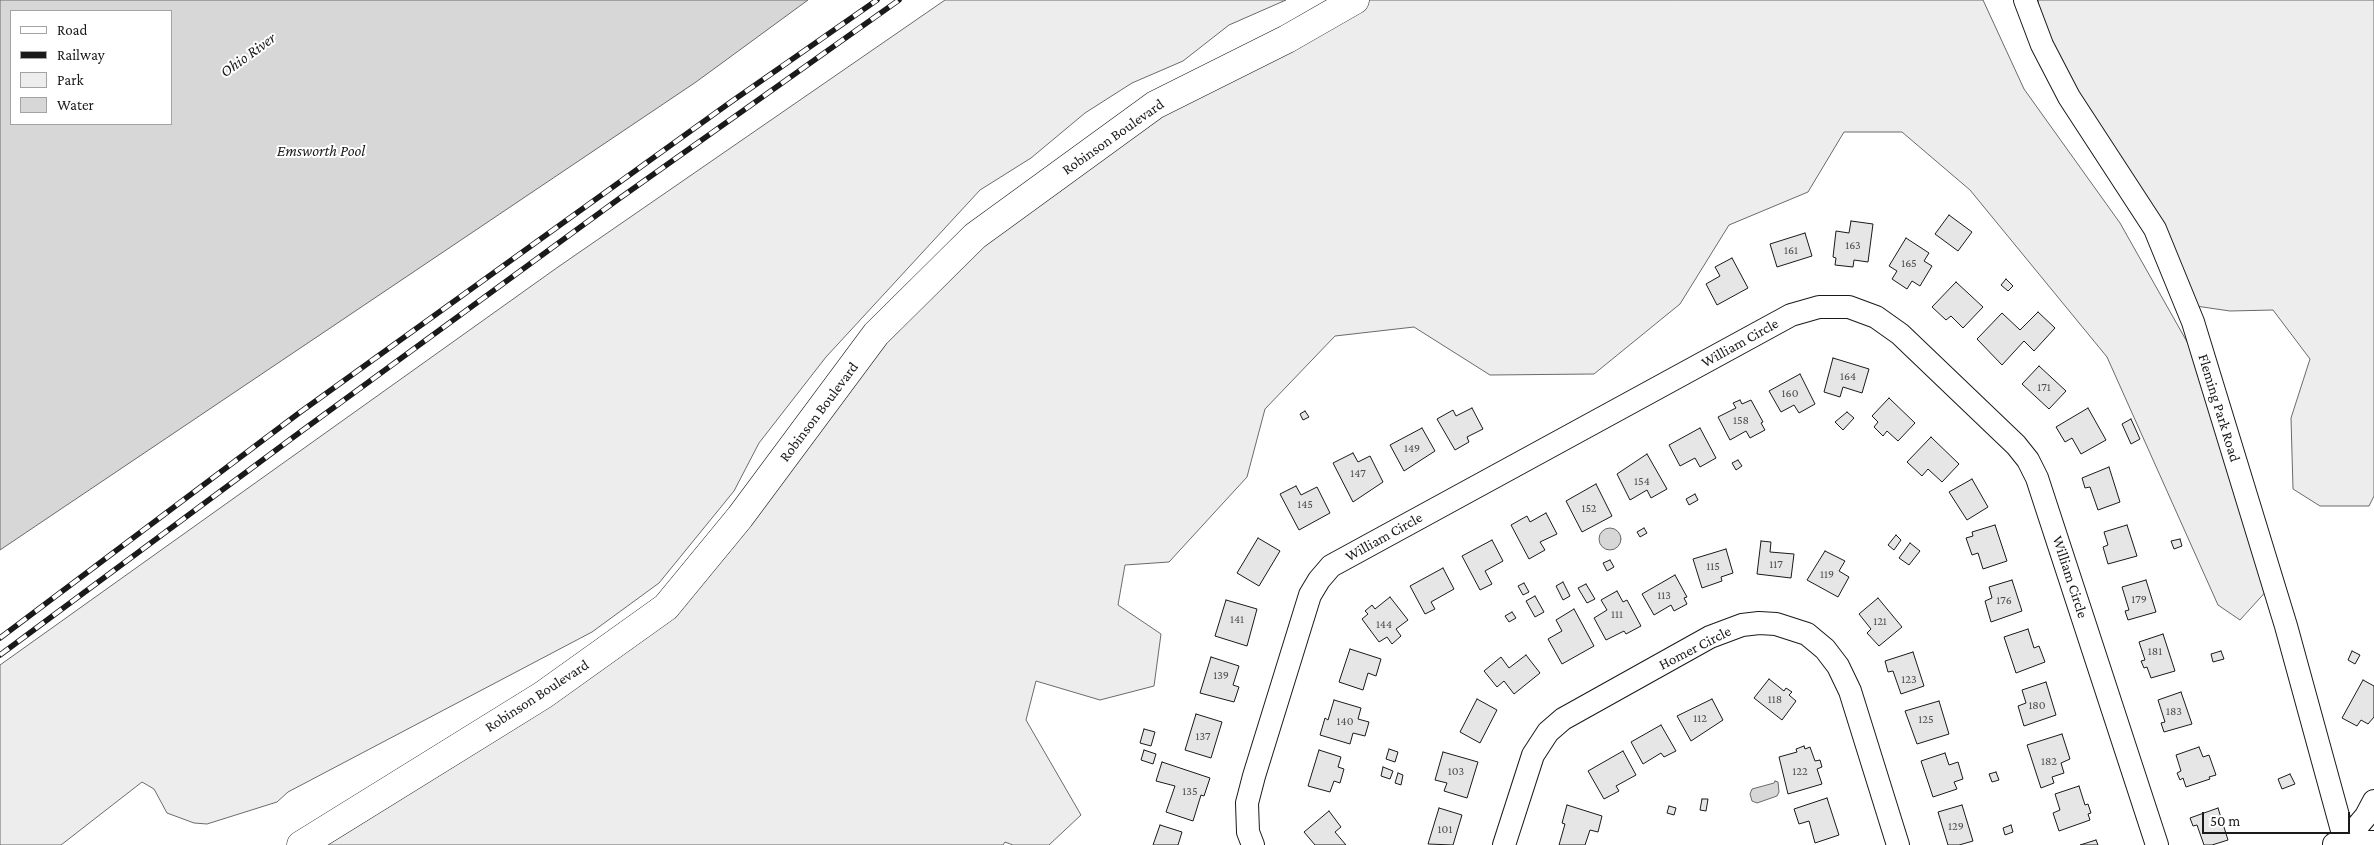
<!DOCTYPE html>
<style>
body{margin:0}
#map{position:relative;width:2374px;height:845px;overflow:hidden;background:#fff;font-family:"Crimson Pro",serif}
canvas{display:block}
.legend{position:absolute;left:10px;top:10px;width:162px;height:115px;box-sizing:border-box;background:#fff;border:1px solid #a3a3a3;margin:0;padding:6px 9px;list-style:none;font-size:15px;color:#1a1a1a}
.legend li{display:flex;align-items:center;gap:10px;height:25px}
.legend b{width:25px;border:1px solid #a3a3a3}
.scale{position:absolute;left:2202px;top:812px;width:148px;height:22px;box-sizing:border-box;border:2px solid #1a1a1a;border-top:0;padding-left:6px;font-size:15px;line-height:18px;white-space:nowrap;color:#1a1a1a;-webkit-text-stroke:4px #fff;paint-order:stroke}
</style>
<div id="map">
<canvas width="2374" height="845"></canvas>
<ul class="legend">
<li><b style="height:6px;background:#fff"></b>Road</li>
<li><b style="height:6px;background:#1a1a1a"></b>Railway</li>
<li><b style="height:14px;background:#ededed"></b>Park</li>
<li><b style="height:14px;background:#d7d7d7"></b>Water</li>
</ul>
<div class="scale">50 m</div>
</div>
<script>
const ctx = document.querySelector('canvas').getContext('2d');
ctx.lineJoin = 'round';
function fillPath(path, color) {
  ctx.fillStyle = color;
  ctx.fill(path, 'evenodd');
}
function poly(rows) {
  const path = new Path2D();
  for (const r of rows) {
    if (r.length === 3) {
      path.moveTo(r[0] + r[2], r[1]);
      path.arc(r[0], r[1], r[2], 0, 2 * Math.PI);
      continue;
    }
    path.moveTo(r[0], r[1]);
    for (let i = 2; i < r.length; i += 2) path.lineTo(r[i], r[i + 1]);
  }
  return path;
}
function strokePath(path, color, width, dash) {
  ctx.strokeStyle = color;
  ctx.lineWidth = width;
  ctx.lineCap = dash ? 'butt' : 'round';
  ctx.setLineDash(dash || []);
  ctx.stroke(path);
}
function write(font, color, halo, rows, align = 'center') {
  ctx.font = font + ' "Crimson Pro",serif';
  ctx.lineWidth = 4;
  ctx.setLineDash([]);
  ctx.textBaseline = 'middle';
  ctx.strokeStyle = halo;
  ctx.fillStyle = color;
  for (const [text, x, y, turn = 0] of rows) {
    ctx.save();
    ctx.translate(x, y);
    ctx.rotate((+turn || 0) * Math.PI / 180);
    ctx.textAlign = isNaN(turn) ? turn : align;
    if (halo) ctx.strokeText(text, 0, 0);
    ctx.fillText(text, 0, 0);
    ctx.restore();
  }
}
const green = poly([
 [945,0,1286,0,1229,25,1183,61,1132,83,1085,113,1031,158,980,190,826,357,759,443,734,491,659,583,592,632,288,792,277,802,207,824,194,823,167,813,154,789,142,782,61,845,0,845,0,665,558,267,945,0],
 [1362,0,1983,0,2024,89,2120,223,2199,363,2270,587,2240,620,2218,605,2107,357,1970,190,1902,132,1844,132,1808,192,1729,225,1680,304,1594,374,1490,375,1414,327,1335,336,1265,409,1247,477,1169,562,1125,565,1118,605,1161,634,1154,686,1100,700,1036,681,1026,720,1081,815,1049,845,1013,845,1005,842,1003,845,309,845,669,617,881,338,978,240,1158,111,1362,0],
 [2038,0,2374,0,2374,496,2369,506,2320,506,2293,489,2291,418,2310,359,2273,310,2230,311,2189,305,2044,41,2038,0]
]);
fillPath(green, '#ededed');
strokePath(green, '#6a6a6a', 1);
const water = poly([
 [0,0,808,0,696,82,0,550,0,0],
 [171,11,171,124,11,124,11,11,171,11],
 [1610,539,11],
 [1775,781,1778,782,1779,792,1777,796,1757,803,1752,801,1750,794,1752,789,1774,783,1775,781]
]);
fillPath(water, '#d7d7d7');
strokePath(water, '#6a6a6a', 1);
const building = poly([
 [1949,215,1972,232,1958,251,1935,234,1949,215],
 [1851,221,1873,224,1868,262,1854,260,1853,267,1835,265,1836,258,1833,257,1836,231,1849,233,1851,221],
 [1805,233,1812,256,1777,267,1770,244,1805,233],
 [1906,238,1929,253,1924,261,1932,266,1920,286,1912,281,1907,289,1892,279,1897,271,1889,266,1906,238],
 [1732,258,1748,288,1717,305,1706,284,1720,276,1715,267,1732,258],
 [2006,279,2013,286,2008,291,2001,285,2006,279],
 [1956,282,1983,307,1963,328,1951,316,1946,320,1932,307,1956,282],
 [2038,312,2055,328,2034,351,2024,341,2002,365,1977,339,2002,313,2020,330,2038,312],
 [1833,358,1869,369,1862,393,1843,387,1840,397,1824,392,1833,358],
 [2039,366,2066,391,2049,409,2022,384,2039,366],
 [1800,374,1815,404,1799,413,1794,405,1781,412,1769,391,1800,374],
 [1889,398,1915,423,1898,441,1887,431,1883,436,1874,427,1878,422,1872,416,1889,398],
 [1740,400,1742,404,1751,400,1763,422,1761,423,1765,430,1750,438,1746,431,1730,440,1718,417,1736,408,1733,403,1740,400],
 [1472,408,1483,429,1467,437,1469,442,1455,450,1437,419,1453,410,1456,416,1472,408],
 [2088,408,2106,440,2081,454,2072,438,2065,442,2056,427,2088,408],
 [1305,411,1309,417,1303,420,1300,414,1305,411],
 [1847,412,1854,418,1843,430,1835,422,1847,412],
 [2131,419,2140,439,2131,444,2122,424,2131,419],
 [1422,428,1435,451,1404,471,1390,445,1422,428],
 [1700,428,1716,458,1700,467,1695,458,1680,466,1669,445,1700,428],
 [1931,437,1959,464,1942,482,1928,469,1922,476,1907,462,1931,437],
 [1353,453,1358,462,1370,456,1383,482,1353,502,1333,463,1353,453],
 [1647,454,1667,489,1651,498,1647,490,1630,500,1617,474,1647,454],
 [1738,460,1742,466,1736,470,1732,463,1738,460],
 [2109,467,2120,502,2098,510,2090,487,2085,488,2082,478,2109,467],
 [1972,479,1988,507,1967,520,1949,492,1972,479],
 [1596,484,1612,516,1582,532,1566,501,1596,484],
 [1296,486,1301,495,1317,487,1330,513,1299,530,1280,494,1296,486],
 [1695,494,1698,500,1689,505,1686,499,1695,494],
 [1546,513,1557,534,1540,542,1545,550,1529,559,1511,525,1527,516,1530,522,1546,513],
 [1995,525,2007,561,1983,569,1978,553,1972,555,1966,538,1973,536,1972,532,1995,525],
 [2127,525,2137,556,2108,564,2103,547,2108,545,2104,532,2127,525],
 [1644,528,1647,533,1640,537,1637,532,1644,528],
 [1896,535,1901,540,1894,550,1888,545,1896,535],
 [1258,538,1280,551,1259,586,1237,573,1258,538],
 [2180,539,2182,546,2174,549,2171,541,2180,539],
 [1492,540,1503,561,1485,571,1492,584,1480,590,1462,556,1492,540],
 [1761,541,1771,542,1770,552,1794,554,1791,578,1757,574,1761,541],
 [1910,543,1920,551,1909,565,1899,558,1910,543],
 [1726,549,1733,573,1721,577,1722,581,1702,588,1693,559,1726,549],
 [1825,551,1845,561,1839,571,1849,577,1838,597,1807,580,1825,551],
 [1610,560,1614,567,1607,571,1603,563,1610,560],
 [1443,568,1454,589,1431,602,1435,609,1425,614,1410,586,1443,568],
 [1675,575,1687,597,1684,598,1687,604,1674,611,1671,605,1654,615,1642,594,1675,575],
 [2012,580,2022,611,1991,622,1985,601,1992,598,1989,587,2012,580],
 [2146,580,2156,612,2128,620,2125,611,2129,610,2122,587,2146,580],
 [1563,582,1570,596,1563,600,1556,586,1563,582],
 [1524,583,1529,592,1523,595,1518,586,1524,583],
 [1586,584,1595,599,1587,603,1578,588,1586,584],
 [1617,591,1623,602,1627,600,1641,626,1626,634,1624,631,1606,640,1594,618,1607,610,1601,600,1617,591],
 [1535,596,1544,612,1535,617,1526,601,1535,596],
 [1390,597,1408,620,1396,629,1401,636,1392,644,1387,637,1379,642,1362,619,1368,614,1365,611,1372,605,1375,609,1390,597],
 [1878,598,1902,627,1879,646,1867,633,1871,629,1859,614,1878,598],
 [1226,600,1257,609,1247,646,1215,636,1226,600],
 [1574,609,1594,646,1562,664,1548,639,1562,631,1556,620,1574,609],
 [1512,612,1516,618,1509,622,1505,616,1512,612],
 [2028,629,2034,648,2039,646,2045,662,2016,673,2004,637,2028,629],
 [2163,634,2175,671,2151,678,2147,667,2144,668,2141,661,2145,660,2139,642,2163,634],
 [1350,649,1381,659,1376,676,1368,673,1363,690,1339,682,1350,649],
 [2221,651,2224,659,2213,662,2211,654,2221,651],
 [2352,651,2360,655,2355,664,2348,660,2352,651],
 [1913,652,1924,686,1901,694,1893,671,1888,672,1885,661,1913,652],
 [1526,655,1540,673,1514,694,1504,681,1497,687,1484,671,1501,657,1509,668,1526,655],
 [1211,657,1239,666,1233,685,1239,687,1234,702,1200,693,1211,657],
 [1769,679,1784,691,1786,688,1792,692,1789,695,1796,701,1782,720,1754,698,1769,679],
 [2363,680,2374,686,2374,717,2368,724,2361,720,2357,726,2342,718,2363,680],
 [2046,682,2056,715,2024,726,2018,706,2026,703,2022,690,2046,682],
 [2181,692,2192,724,2164,732,2161,723,2165,722,2158,700,2181,692],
 [1477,699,1497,710,1480,743,1460,732,1477,699],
 [1712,699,1723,720,1691,741,1677,716,1712,699],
 [1334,700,1361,708,1358,719,1369,722,1365,736,1353,733,1350,744,1320,735,1325,718,1328,720,1334,700],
 [1939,701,1949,734,1917,744,1905,711,1939,701],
 [1196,714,1222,722,1211,758,1185,750,1196,714],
 [1661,725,1676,751,1664,757,1661,753,1643,764,1631,742,1661,725],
 [1144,729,1155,732,1151,746,1140,743,1144,729],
 [2062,734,2070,759,2061,763,2064,773,2052,777,2054,783,2041,788,2027,745,2062,734],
 [1804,746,1805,749,1810,747,1815,761,1820,760,1822,767,1817,769,1822,784,1788,794,1779,757,1797,752,1796,749,1804,746],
 [2199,747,2203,757,2209,755,2216,775,2209,777,2210,779,2186,787,2183,778,2180,780,2177,773,2181,771,2176,755,2199,747],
 [1389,749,1398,752,1395,762,1386,759,1389,749],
 [1144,750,1156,754,1153,764,1141,760,1144,750],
 [1319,750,1341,757,1338,767,1344,769,1340,783,1334,781,1330,792,1308,786,1319,750],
 [1623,751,1636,775,1616,786,1619,791,1604,799,1588,771,1623,751],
 [1443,752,1478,762,1467,798,1444,791,1447,783,1435,780,1443,752],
 [1945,753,1949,765,1958,762,1963,779,1954,782,1957,789,1933,797,1921,761,1945,753],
 [1162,762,1210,778,1204,796,1201,795,1193,821,1166,812,1175,786,1156,781,1162,762],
 [1383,767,1393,771,1390,779,1381,776,1383,767],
 [1996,772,1999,780,1992,782,1989,774,1996,772],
 [1398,773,1403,775,1401,785,1395,783,1398,773],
 [2290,774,2295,784,2282,789,2278,779,2290,774],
 [2079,786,2085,805,2088,804,2091,813,2088,814,2090,820,2059,831,2053,813,2060,810,2055,794,2079,786],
 [1827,798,1839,835,1815,843,1809,821,1799,824,1794,809,1827,798],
 [1702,799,1708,799,1706,811,1700,810,1702,799],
 [1567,805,1602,816,1598,832,1590,830,1585,845,1559,845,1565,824,1562,823,1567,805],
 [1962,805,1973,841,1959,845,1948,845,1938,812,1962,805],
 [1669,806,1676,808,1674,815,1667,813,1669,806],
 [1439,808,1462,815,1453,845,1428,844,1439,808],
 [2218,808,2228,840,2212,845,2204,845,2197,825,2193,826,2190,818,2218,808],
 [1329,811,1341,827,1335,832,1346,845,1315,845,1304,832,1329,811],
 [1160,825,1182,832,1178,845,1153,845,1160,825],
 [2011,825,2013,832,2005,835,2003,828,2011,825],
 [2096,840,2098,845,2080,845,2096,840]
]);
fillPath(building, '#e6e6e6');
strokePath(building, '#1a1a1a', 1);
const minor = poly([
 [2025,0,2042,45,2069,97,2155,229,2193,322,2286,626,2346,845],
 [2345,841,2374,842],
 [2334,844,2345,841,2366,816,2374,801],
 [1253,845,1248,832,1247,803,1254,776,1310,595,1319,580,1331,566,1791,315,1819,307,1849,307,1876,317,1900,334,2016,445,2028,460,2037,478,2157,845],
 [1504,845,1533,755,1548,732,1563,719,1710,637,1742,625,1759,623,1776,624,1807,634,1825,649,1838,666,1850,691,1898,845]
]);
const major = poly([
 [301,845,543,695,666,607,740,517,876,334,975,236,1155,105,1287,39,1355,0]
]);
strokePath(minor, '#1a1a1a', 24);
strokePath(major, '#1a1a1a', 29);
strokePath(minor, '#fff', 22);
strokePath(major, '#fff', 28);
const rail = poly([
 [0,638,299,413,728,104,877,0],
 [0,655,303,430,620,198,899,0]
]);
strokePath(rail, '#1a1a1a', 5.5);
strokePath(rail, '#fff', 4, [11]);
write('12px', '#4d4d4d', null, [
 ["163",1853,245],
 ["161",1791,250],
 ["165",1909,263],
 ["164",1848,376],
 ["171",2044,387],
 ["160",1790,393],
 ["158",1741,420],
 ["149",1412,448],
 ["147",1358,473],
 ["154",1642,481],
 ["145",1305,504],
 ["152",1589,508],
 ["117",1776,564],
 ["115",1713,566],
 ["119",1827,574],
 ["113",1664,595],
 ["179",2139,599],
 ["176",2004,600],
 ["111",1617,614],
 ["141",1237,619],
 ["121",1880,621],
 ["144",1384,624],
 ["181",2155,651],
 ["139",1221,675],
 ["123",1909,679],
 ["118",1775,699],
 ["180",2037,705],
 ["183",2174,711],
 ["112",1700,718],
 ["125",1926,719],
 ["140",1345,721],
 ["137",1203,736],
 ["182",2049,761],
 ["103",1456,771],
 ["122",1800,771],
 ["135",1190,791],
 ["129",1956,826],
 ["101",1445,829]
]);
write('15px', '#1a1a1a', '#fff', [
 ["Robinson Boulevard",1113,137,-35],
 ["William Circle",1740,343,-29],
 ["Fleming Park Road",2219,408,73],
 ["Robinson Boulevard",819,412,-53],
 ["William Circle",1384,537,-29],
 ["William Circle",2070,577,72],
 ["Homer Circle",1695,648,-27],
 ["Robinson Boulevard",537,696,-33]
]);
write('italic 16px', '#1a1a1a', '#fff', [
 ["Ohio River",248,55,-36],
 ["Emsworth Pool",321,151]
]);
</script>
